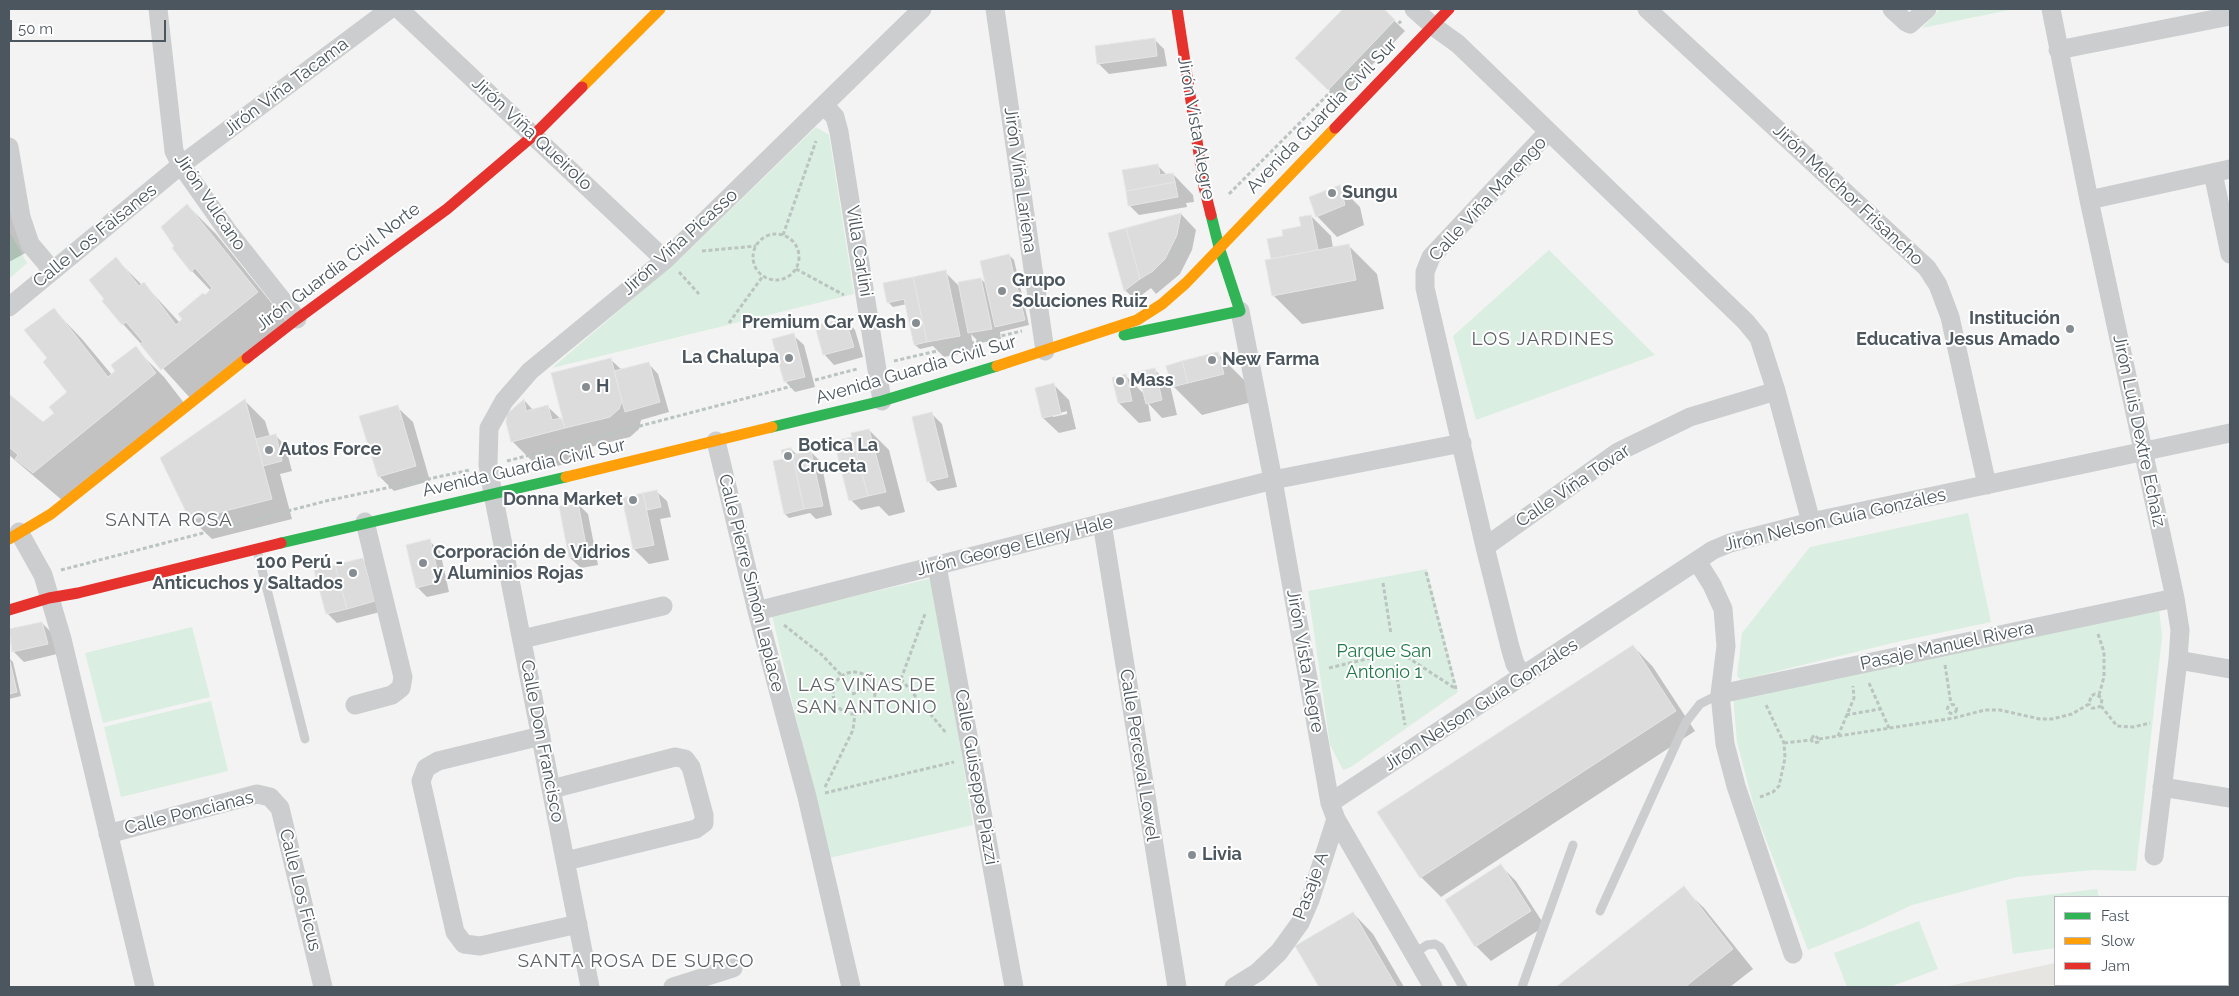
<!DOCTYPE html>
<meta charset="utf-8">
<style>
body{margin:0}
#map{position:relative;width:2239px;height:996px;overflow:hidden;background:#f3f3f3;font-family:Raleway,sans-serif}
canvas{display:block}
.frame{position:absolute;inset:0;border:10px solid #4b565e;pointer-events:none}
.legend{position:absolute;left:2054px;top:896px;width:175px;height:90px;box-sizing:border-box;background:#fff;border:1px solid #b7bbbf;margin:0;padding:6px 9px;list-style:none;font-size:15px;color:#4b565e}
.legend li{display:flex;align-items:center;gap:10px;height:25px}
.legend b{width:25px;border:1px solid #b7bbbf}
.scale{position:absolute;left:10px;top:20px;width:156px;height:22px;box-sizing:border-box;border:2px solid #4b565e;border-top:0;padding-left:6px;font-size:15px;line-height:18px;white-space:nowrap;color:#4b565e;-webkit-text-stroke:4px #fff;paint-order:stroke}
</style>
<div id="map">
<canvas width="2239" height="996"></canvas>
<div class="frame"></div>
<ul class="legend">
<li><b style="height:6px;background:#30b455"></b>Fast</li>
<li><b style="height:6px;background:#ff9f0a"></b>Slow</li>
<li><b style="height:6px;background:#e5322d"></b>Jam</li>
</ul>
<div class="scale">50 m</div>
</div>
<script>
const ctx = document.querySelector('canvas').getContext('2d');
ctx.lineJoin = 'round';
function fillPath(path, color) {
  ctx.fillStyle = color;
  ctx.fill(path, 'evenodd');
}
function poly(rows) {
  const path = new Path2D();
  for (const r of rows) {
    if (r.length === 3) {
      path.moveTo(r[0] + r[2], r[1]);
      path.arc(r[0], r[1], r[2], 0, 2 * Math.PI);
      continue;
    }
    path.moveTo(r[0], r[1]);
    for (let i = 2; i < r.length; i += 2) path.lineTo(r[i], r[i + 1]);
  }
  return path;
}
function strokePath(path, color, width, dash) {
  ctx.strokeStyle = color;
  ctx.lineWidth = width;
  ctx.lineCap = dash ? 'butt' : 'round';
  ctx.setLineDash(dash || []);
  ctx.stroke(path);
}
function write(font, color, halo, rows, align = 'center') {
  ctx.font = font + ' Raleway,sans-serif';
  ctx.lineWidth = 4;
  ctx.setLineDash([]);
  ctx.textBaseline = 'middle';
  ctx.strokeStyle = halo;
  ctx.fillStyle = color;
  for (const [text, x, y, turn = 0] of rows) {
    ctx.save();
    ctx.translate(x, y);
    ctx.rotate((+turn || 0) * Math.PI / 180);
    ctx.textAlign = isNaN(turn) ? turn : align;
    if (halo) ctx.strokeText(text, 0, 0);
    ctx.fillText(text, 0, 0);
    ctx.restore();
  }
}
fillPath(poly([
 [1940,9,2014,9,1922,28],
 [816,127,829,135,854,294,552,368,684,255],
 [9,231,27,263,9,279],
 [1549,250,1655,355,1476,420,1453,336],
 [1968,513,1991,622,1901,641,1741,680,1737,676,1742,633,1810,547],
 [1427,569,1458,692,1351,767,1343,770,1330,745,1308,591],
 [933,578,973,825,829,858,772,615],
 [2159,608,2162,637,2136,871,2094,870,2017,877,1912,905,1863,928,1808,950,1755,811,1737,742,1733,696],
 [192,627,210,697,103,723,85,653],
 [211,701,228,771,121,797,104,727],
 [2097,889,2099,897,2055,897,2055,948,2013,954,2006,900],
 [1919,921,1938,969,1890,987,1847,987,1834,953]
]), '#daefe1');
fillPath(poly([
 [2055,963,2055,985,2228,985,2228,971,2230,971,2230,987,1944,987]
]), '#e7e5e2');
fillPath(poly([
 [1345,9,1382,9,1405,31,1339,99,1297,58],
 [1154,39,1164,49,1167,66,1109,74,1099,64,1096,47],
 [9,159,29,251,9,262],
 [1157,165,1167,175,1173,174,1193,195,1194,202,1186,203,1187,207,1139,215,1129,205],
 [1340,187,1360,207,1364,225,1337,237,1317,216],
 [187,205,216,234,286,321,190,398,123,324,116,259,142,285,144,284,180,323,211,291,192,271],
 [1181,214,1196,230,1192,250,1180,274,1156,294,1151,288,1135,300,1125,290,1110,234],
 [1311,216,1331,236,1333,248,1348,245,1377,274,1384,309,1302,324,1273,295,1273,260,1285,237,1303,227],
 [1009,255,1014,260,1029,325,1000,332,1001,339,980,343,971,334,974,351,944,357,933,346,920,349,915,345,907,304,893,307,888,302,945,272,960,287,981,279,987,285],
 [54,310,82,339,112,375,135,348,164,377,184,403,63,501,9,455,9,396,43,424,55,414,69,392,49,358],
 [845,319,855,330,863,357,834,365,824,354],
 [793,335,804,345,815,387,795,392,785,381],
 [1218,354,1247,383,1252,402,1202,415,1173,386],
 [610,359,622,370,648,363,658,374,669,412,641,420,639,429,630,437,590,447,593,457,541,470,512,441,524,400,533,410,548,407,564,422],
 [1154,369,1170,385,1177,415,1162,418,1148,403,1151,421,1139,423,1119,403,1126,376,1145,395],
 [1054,385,1069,400,1076,429,1059,433,1043,418],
 [1067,411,1067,414,1053,417,1053,415],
 [245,401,265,421,270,437,275,435,285,445,292,471,280,474,292,519,212,539,191,519],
 [397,407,413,422,430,481,394,491,379,476],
 [932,414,942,424,957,487,938,491,928,481],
 [869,430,889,450,905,512,889,516,879,506,861,510,851,500,852,438,855,441],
 [791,449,796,454,811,452,821,462,832,515,816,519,810,513,789,518,785,514,784,460],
 [656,491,667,501,671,517,660,519,669,560,649,564,634,549,623,499],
 [578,504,588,514,598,565,581,568,570,558],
 [429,541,440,551,449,592,427,597,417,587],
 [363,559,373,569,384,611,337,623,327,613],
 [42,623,52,633,57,654,24,662,14,652,9,630],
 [1633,646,1653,667,1695,731,1441,897,1421,877],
 [9,658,13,662,21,696,9,699],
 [1501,866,1516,881,1545,926,1491,961,1476,946],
 [1683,888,1704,908,1753,969,1730,987,1558,987],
 [1353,913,1373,934,1404,987,1321,987,1297,946]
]), '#0003');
const building = poly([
 [1343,9,1384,9,1395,20,1328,90,1295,58,1343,9],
 [1155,38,1157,56,1097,64,1095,46,1155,38],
 [1158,164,1160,175,1173,173,1175,182,1126,191,1122,170,1158,164],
 [1175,182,1178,197,1128,206,1126,191,1175,182],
 [1340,185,1345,205,1316,217,1309,197,1340,185],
 [187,204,258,292,161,370,140,344,143,342,126,322,122,325,102,301,104,299,89,280,116,257,139,286,144,282,176,325,182,319,178,314,203,293,205,295,212,288,195,268,191,272,172,248,174,246,161,227,187,204],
 [1181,213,1177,235,1165,259,1153,271,1140,279,1126,228,1181,213],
 [1311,215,1318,250,1271,259,1267,239,1283,236,1282,230,1301,226,1299,217,1311,215],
 [1126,228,1140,279,1124,291,1108,233,1126,228],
 [1349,244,1356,280,1272,296,1265,260,1349,244],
 [1009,254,1025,320,995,327,980,261,1009,254],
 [946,270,960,336,927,342,913,277,946,270],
 [913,277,927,342,914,345,904,299,887,303,883,283,913,277],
 [981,278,992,329,968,333,958,282,981,278],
 [54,308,108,377,115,371,111,365,136,346,156,373,33,473,15,459,18,455,9,447,9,394,43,422,54,413,49,407,67,392,43,362,47,358,24,330,54,308],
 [845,318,854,347,823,355,815,326,845,318],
 [794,333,805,377,784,382,772,339,794,333],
 [1218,352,1224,374,1188,383,1182,361,1218,352],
 [611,358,622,401,619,409,610,417,565,428,551,373,611,358],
 [1182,361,1188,383,1172,387,1166,366,1182,361],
 [649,362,660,402,625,412,614,371,649,362],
 [1155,368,1162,400,1146,404,1138,372,1155,368],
 [1126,374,1132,401,1118,403,1112,378,1126,374],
 [1054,383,1061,414,1042,418,1035,388,1054,383],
 [245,399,272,499,190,520,160,458,245,399],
 [524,399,526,411,548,405,552,420,561,418,565,428,511,442,506,422,507,414,524,399],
 [398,405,416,466,378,477,359,416,398,405],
 [932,412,948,477,927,482,912,417,932,412],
 [869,429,886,492,868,496,851,433,869,429],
 [276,434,282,461,263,466,256,439,276,434],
 [852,437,868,496,849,501,834,441,852,437],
 [791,448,804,509,784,514,773,461,783,459,781,450,791,448],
 [811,451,823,506,804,509,792,455,811,451],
 [657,490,661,507,647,510,643,493,657,490],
 [643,493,654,545,633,549,622,498,643,493],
 [578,503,588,555,569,558,559,506,578,503],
 [430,539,440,582,416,588,406,545,430,539],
 [363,558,375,601,347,609,335,565,363,558],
 [335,565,347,609,326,614,314,570,335,565],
 [42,622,48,644,12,652,9,629,42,622],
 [1633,645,1676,711,1420,878,1377,812,1633,645],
 [9,657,17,692,9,694,9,657],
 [1501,864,1531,911,1475,947,1445,900,1501,864],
 [1684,886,1733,949,1685,987,1556,987,1684,886],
 [1353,912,1397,987,1319,987,1295,946,1353,912]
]);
fillPath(building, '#dcdcdd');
strokePath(building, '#e4e5e5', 1);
strokePath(poly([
 [1229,194,1401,21],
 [776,257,23],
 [783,235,816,141],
 [702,251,756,246],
 [1175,259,1192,232],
 [796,269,844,295],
 [679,272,699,294],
 [729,323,763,276],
 [894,361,1022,331],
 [507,461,857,369],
 [61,570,326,501,470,470],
 [1426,572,1456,689],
 [1383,583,1391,634],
 [784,625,822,655,842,676],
 [2098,634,2104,652,2104,677,2099,695],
 [1407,657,1456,689],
 [1395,665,1405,725],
 [1945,665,1951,704],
 [1329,668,1379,656],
 [854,693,21],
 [901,679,947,734],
 [901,679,925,614],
 [1869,683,1889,728],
 [852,694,901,679],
 [1952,709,4.5],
 [2101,706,2117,726,2133,727,2150,723],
 [1846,715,1880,709],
 [1838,736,1854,698,1853,686],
 [1819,739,1954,718,1985,710,2000,710,2040,719,2052,719,2072,714,2089,704,2091,696,2095,694,2102,698,2101,706,2096,708,2092,708,2089,704],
 [1784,743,1811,740,1814,743,1818,742,1819,739,1814,735,1811,740],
 [825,787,853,730,855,714],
 [825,793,954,762],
 [1760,797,1773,792,1779,786,1785,758,1784,743,1766,705]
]), '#bbc4c1', 3, [4, 2.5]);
strokePath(poly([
 [257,550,305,739],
 [1600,911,1686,722,1700,704,1720,694],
 [1413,954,1427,945,1435,944,1440,947,1463,987],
 [1522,987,1573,845]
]), '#cbcdce', 9);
strokePath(poly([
 [158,9,174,151,181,165,229,233,297,319],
 [399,9,665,260],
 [995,9,1045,351],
 [1414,9,1433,26,1458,44,1746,322,1759,338,1776,391,1811,522],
 [1647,9,1927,268,1938,285,1950,317,1987,485],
 [1892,9,1906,22,1910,24,1927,9],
 [2051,9,2089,200,2175,598,2180,630,2178,660,2154,856],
 [2058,50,2230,16],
 [825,106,835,117,839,132,882,401],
 [9,147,21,217,30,244,52,270],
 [2213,173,2230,254],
 [2089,200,2230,169],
 [9,307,181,165,390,9],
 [1240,311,1273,480,1330,803,1336,819,1433,987],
 [716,441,757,611,807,797,851,987],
 [1102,523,1177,987],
 [19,532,43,575,62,639,145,987],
 [1485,547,1618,452,1690,417,1776,391],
 [1697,561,1712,585,1723,609,1726,646,1720,694,1725,744,1736,786,1793,954],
 [937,566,1014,987],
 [757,611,1273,480,1462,443],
 [522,639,663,606],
 [2178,660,2230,669],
 [1524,676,1515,664,1510,647,1485,547,1425,288,1425,272,1431,257,1548,132],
 [1720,694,2175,598],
 [355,705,392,695,401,688,403,677,365,522],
 [541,736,438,761,426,768,421,781,455,932,464,944,480,946,578,924],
 [2162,787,2230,798],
 [552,789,675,757,685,759,691,767,704,815,704,823,696,829,566,861],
 [1330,803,1713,550,1730,543,1811,522,2230,433],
 [108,834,257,794,270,797,280,808,323,987],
 [590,987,493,494,488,465,489,428,504,401,530,371,665,260,922,9],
 [673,987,733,968],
 [1234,987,1258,972,1279,952,1300,923,1310,900,1336,819]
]), '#cbcdce', 19);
strokePath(poly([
 [1124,335,1240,311,1219,247,1211,215],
 [772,427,882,401,997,366],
 [281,543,566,477]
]), '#30b455', 11);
strokePath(poly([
 [582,87,660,9],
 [997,366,1137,320,1162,304,1186,283,1335,128],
 [566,477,772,427],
 [9,539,51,514,247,358]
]), '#ff9f0a', 11);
strokePath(poly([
 [1177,9,1204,187,1211,215],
 [1335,128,1449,9],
 [247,358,297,319,447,209,534,135,582,87],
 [9,610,49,598,78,593,281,543]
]), '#e5322d', 11);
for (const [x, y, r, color] of [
 [1332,193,5,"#868d92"],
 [1002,291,5,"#868d92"],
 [916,323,5,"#868d92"],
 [2070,329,5,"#868d92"],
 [789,358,5,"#868d92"],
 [1212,360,5,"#868d92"],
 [1120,381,5,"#868d92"],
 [586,387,5,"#868d92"],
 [269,450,5,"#868d92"],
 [788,456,5,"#868d92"],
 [633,500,5,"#868d92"],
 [423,563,5,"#868d92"],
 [353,573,5,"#868d92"],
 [1192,855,5,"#868d92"]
]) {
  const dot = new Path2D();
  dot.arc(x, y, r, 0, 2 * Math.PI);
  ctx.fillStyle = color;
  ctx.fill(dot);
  strokePath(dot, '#fff', 2);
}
write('18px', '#4b565e', '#fff', [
 ["Jirón Viña Tacama",286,87,-37],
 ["Avenida Guardia Civil Sur",1322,116,-46],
 ["Jirón Vista Alegre",1196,128,80],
 ["Jirón Viña Queirolo",532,134,43],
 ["Jirón Viña Lariena",1020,180,82],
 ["Jirón Melchor Frisancho",1848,195,43],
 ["Calle Viña Marengo",1488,199,-47],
 ["Jirón Vulcano",210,202,56],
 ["Calle Los Faisanes",95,236,-39],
 ["Jirón Viña Picasso",680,242,-42],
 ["Villa Carlini",859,251,81],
 ["Jirón Guardia Civil Norte",338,267,-37],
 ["Avenida Guardia Civil Sur",916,370,-16],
 ["Jirón Luis Dextre Echaíz",2139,431,78],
 ["Avenida Guardia Civil Sur",524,468,-13],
 ["Calle Viña Tovar",1573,486,-34],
 ["Jirón Nelson Guía Gonzáles",1835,520,-13],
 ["Jirón George Ellery Hale",1015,546,-14],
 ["Calle Pierre Simón Laplace",751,583,76],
 ["Pasaje Manuel Rivera",1947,646,-12],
 ["Jirón Vista Alegre",1305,661,80],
 ["Jirón Nelson Guía Gonzáles",1481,705,-33],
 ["Calle Don Francisco",542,741,79],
 ["Calle Perceval Lowel",1139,755,81],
 ["Calle Guiseppe Piazzi",976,777,80],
 ["Calle Poncianas",189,813,-14],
 ["Pasaje A",1311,886,-70],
 ["Calle Los Ficus",300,890,76]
]);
write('bold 18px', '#4b565e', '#fff', [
 ["Sungu",1342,193],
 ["Grupo",1012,281],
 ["Soluciones Ruiz",1012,302],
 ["Institución",2060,319,"right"],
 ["Educativa Jesus Amado",2060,340,"right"],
 ["Premium Car Wash",906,323,"right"],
 ["La Chalupa",779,358,"right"],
 ["New Farma",1222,360],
 ["Mass",1130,381],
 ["H",596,387],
 ["Botica La",798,446],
 ["Cruceta",798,467],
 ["Autos Force",279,450],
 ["Donna Market",623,500,"right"],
 ["Corporación de Vidrios",433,553],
 ["y Aluminios Rojas",433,574],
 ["100 Perú -",343,563,"right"],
 ["Anticuchos y Saltados",343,584,"right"],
 ["Livia",1202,855]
], 'left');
write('18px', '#207a48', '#fff', [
 ["Parque San",1384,652],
 ["Antonio 1",1384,673]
]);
ctx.letterSpacing = '1px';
write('19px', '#5f6266', '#fff', [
 ["LOS JARDINES",1543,339],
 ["SANTA ROSA",169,520],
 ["LAS VIÑAS DE",867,685],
 ["SAN ANTONIO",867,707],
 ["SANTA ROSA DE SURCO",636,961]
]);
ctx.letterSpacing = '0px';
</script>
